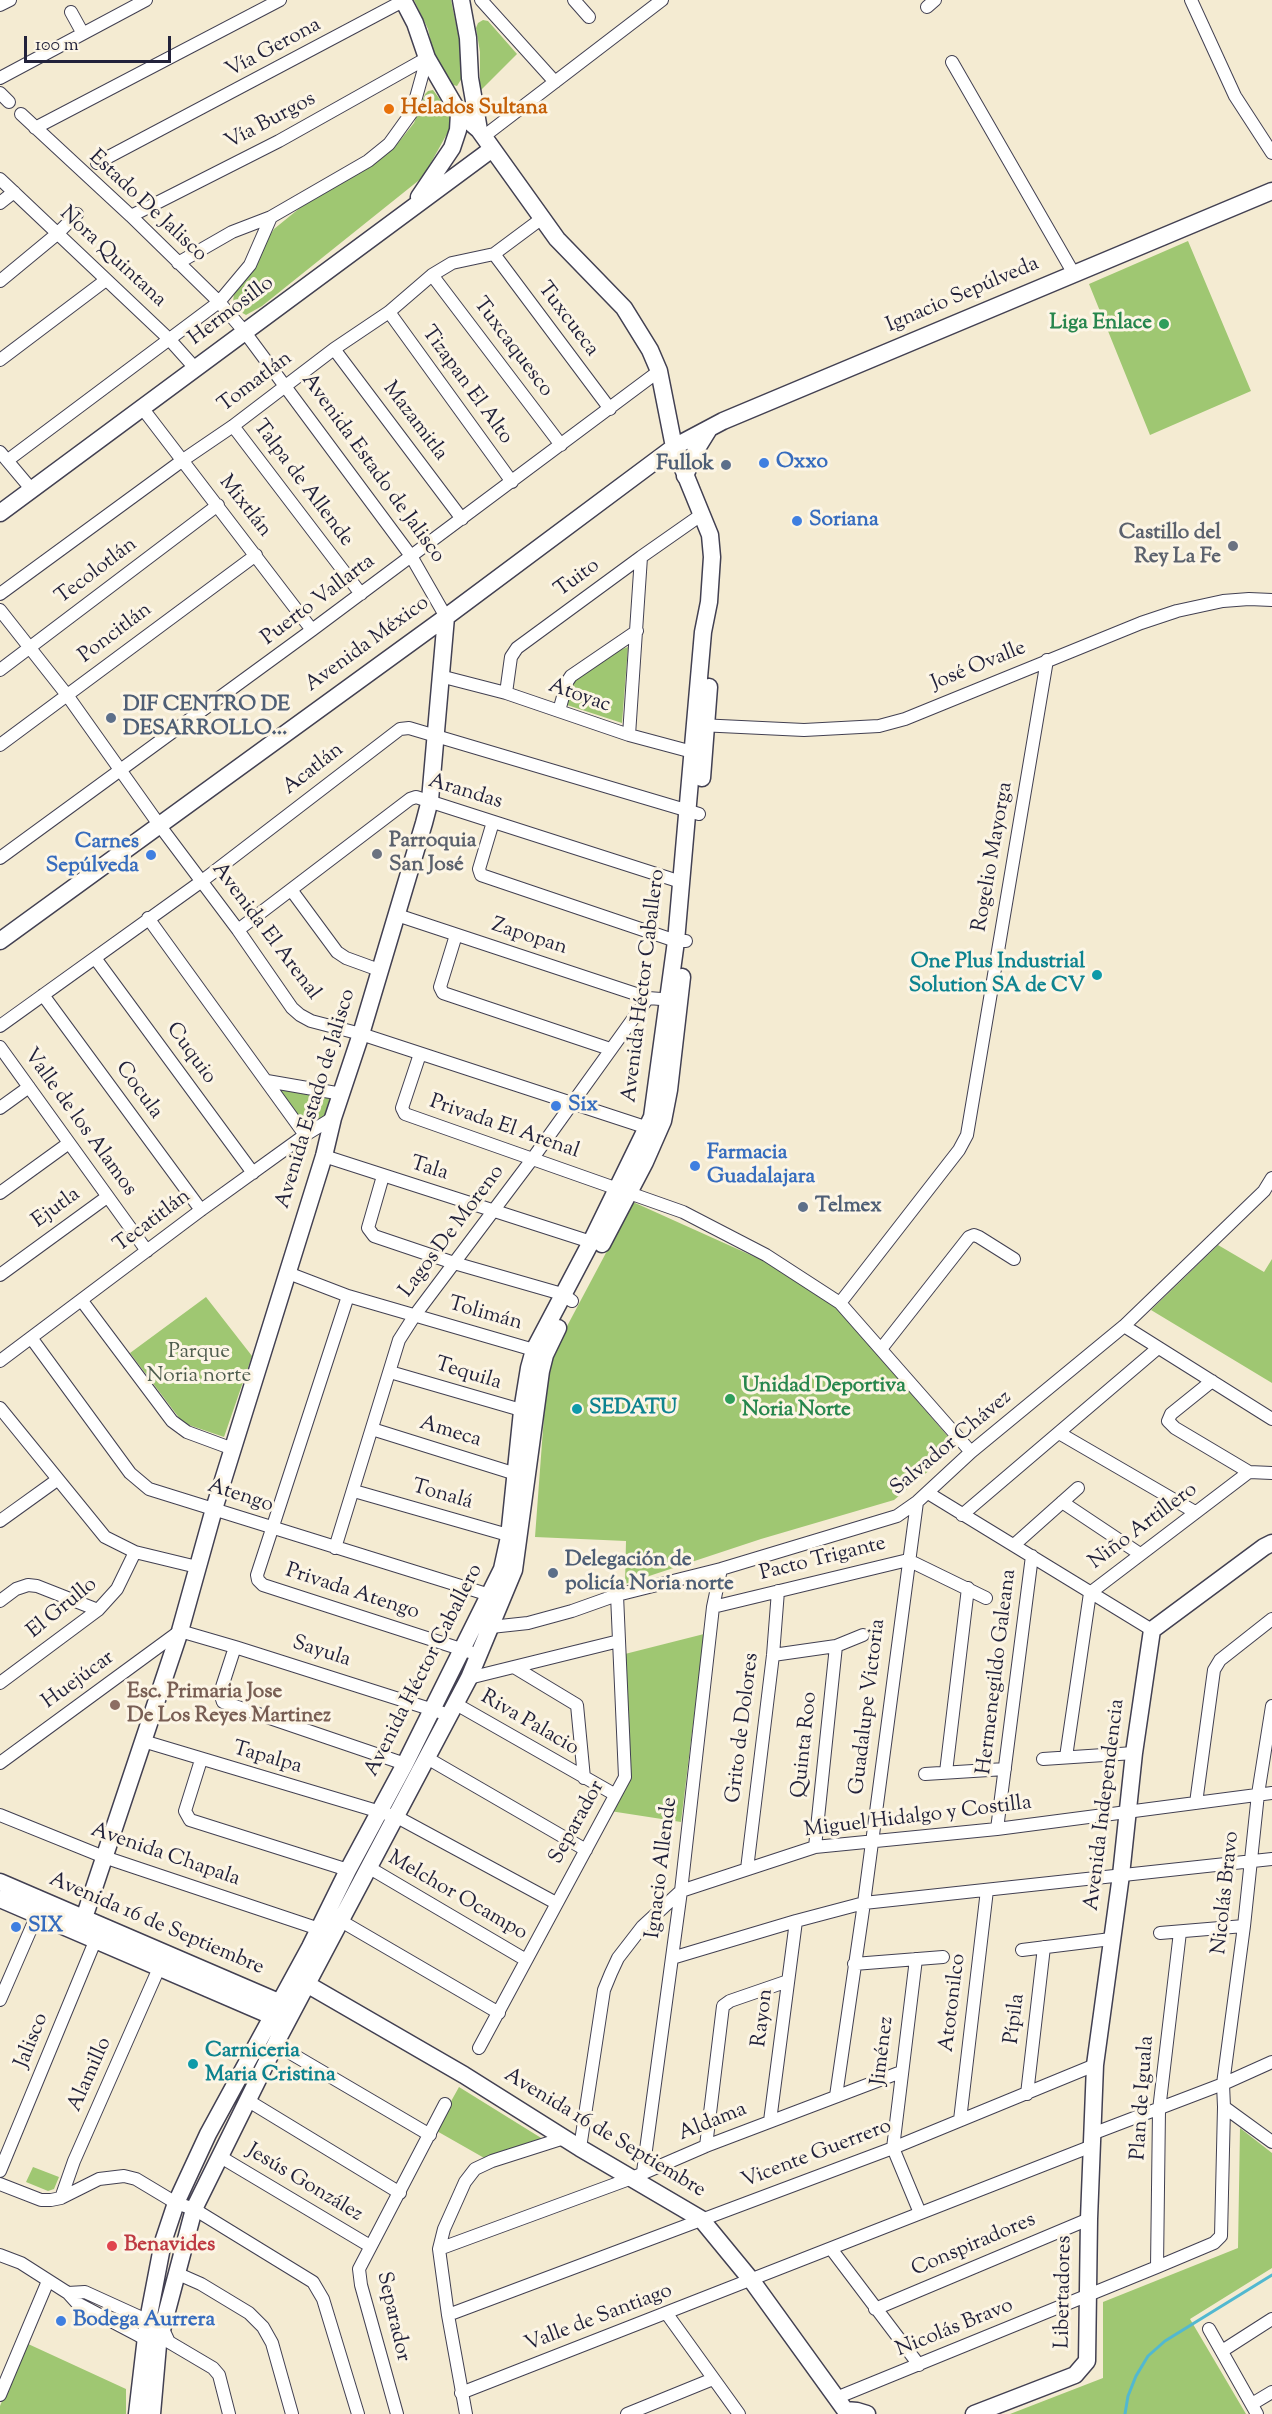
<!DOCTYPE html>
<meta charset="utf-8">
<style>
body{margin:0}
#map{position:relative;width:1272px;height:2414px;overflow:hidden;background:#f4ebd2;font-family:"Sorts Mill Goudy",serif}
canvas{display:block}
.scale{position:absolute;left:24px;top:36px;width:147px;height:27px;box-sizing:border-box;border:3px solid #22223b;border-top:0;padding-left:8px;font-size:18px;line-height:21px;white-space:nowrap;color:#22223b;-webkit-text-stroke:4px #fcf5e5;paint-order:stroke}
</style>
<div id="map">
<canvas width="1272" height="2414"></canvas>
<div class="scale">100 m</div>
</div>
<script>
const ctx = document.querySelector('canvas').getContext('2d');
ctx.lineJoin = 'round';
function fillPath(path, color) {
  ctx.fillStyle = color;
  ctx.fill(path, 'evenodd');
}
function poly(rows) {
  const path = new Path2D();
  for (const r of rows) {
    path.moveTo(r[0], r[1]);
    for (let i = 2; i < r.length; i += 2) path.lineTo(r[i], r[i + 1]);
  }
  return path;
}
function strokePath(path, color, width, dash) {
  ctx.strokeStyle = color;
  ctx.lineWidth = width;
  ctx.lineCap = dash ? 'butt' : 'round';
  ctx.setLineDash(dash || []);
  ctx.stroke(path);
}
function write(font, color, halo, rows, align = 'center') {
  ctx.font = font + ' "Sorts Mill Goudy",serif';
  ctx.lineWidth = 6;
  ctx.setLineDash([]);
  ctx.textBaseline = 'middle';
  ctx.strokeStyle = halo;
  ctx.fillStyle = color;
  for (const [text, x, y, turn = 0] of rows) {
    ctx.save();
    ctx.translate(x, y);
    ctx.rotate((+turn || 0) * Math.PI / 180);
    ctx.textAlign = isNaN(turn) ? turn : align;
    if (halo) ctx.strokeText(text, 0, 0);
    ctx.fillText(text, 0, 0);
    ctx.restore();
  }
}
fillPath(poly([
 [414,0,451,0,461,48,462,78,457,86,449,84,435,61,428,29],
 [483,20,488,21,517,54,480,91,480,52,476,28,478,23],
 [433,90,453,117,453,123,423,177,262,306,246,315,239,311,233,304,234,291,274,229,301,207,371,166,394,148,414,123,425,94,428,91],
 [1188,241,1251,391,1150,435,1089,284],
 [628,647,622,723,567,705,574,680,617,651],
 [277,1087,333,1098,326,1117,306,1129],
 [633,1202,764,1261,833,1303,957,1447,894,1500,761,1539,625,1584,626,1541,535,1537,548,1362],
 [1218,1245,1264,1272,1272,1259,1272,1383,1151,1310],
 [206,1297,252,1356,224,1437,183,1423,130,1353],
 [704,1634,681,1822,610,1811,628,1778,621,1655],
 [459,2087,546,2141,486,2159,435,2130],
 [1240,2128,1272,2153,1272,2268,1190,2319,1246,2414,1010,2414,1103,2378,1103,2302,1238,2248],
 [33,2167,59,2177,54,2189,48,2191,26,2182],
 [26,2343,126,2389,126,2414,0,2414,0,2406]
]), '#9fc772');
strokePath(poly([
 [1125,2414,1128,2396,1136,2376,1148,2356,1165,2341,1272,2275]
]), '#52b8d0', 3);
const street = poly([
 [481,0,555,82],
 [574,0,589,17],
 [1191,0,1235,96,1272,153],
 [0,5,10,0],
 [927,7,935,0],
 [71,12,82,32],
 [952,62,1074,274],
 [0,78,146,0],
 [0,93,9,102],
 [21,114,131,216,219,302,244,331,411,556,446,617],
 [35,128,280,0],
 [483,137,662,0],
 [97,163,403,1],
 [0,179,169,339,195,368],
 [0,203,14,192],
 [131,216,279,141,427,58],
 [494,254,610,409],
 [178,263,232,232,271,217,368,161,389,144,412,112,427,58],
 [432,275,561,445],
 [0,281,57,234,77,214],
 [389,312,512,482],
 [334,349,462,519],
 [0,360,106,280],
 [143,409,312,630],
 [233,426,361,594],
 [0,452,32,490],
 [8,460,219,302,250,265,271,217],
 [0,594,183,460,233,426,334,349,389,312,432,275,452,263,494,254,541,219],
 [0,610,67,695,160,826,238,930,292,1008,300,1015,311,1021,361,1034,648,1128],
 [0,670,218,505],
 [440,676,506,693,629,735,700,754],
 [506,693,511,657,517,648,641,557,701,515],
 [559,711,567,682,571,676,637,631],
 [699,725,804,730,879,726,905,719,1141,623,1177,611,1223,601,1249,599,1272,600],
 [629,735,641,557],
 [0,745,256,555],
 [493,822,479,869,481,875,676,941,686,941],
 [0,858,312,630,659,371],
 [292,891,337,952,346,958,379,970],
 [397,915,648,998,674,1000],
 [148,918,305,1135],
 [238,930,410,799,416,797,681,882],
 [456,935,440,987,443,993,610,1049],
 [95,958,253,1173],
 [43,995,201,1210],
 [0,1026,202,881,400,729,409,728,699,814],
 [0,1047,147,1251],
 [420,1054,402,1108,405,1114,683,1212,766,1255,840,1303,971,1452],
 [267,1081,342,1094],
 [0,1108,29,1087],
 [324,1156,591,1242],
 [383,1176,368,1228,374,1236,454,1263,562,1294,572,1301],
 [0,1193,69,1143],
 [288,1273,348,1296,534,1350],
 [0,1275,107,1197],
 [348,1296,257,1575,258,1580,263,1585,470,1652],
 [82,1301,172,1421,187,1432,233,1449],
 [840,1303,959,1150,967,1135,1047,660],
 [1124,1326,1272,1419],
 [32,1339,130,1473,149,1489,496,1597],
 [881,1349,969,1237,974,1235,979,1237,1014,1259],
 [0,1361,201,1210,305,1135,333,1118],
 [390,1372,528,1412],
 [1212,1381,1171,1414,1168,1421,1175,1428,1249,1472],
 [0,1408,105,1537,135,1552,197,1567],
 [372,1429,516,1474],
 [1059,1433,1195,1512],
 [354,1491,515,1537],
 [928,1493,1152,1630],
 [1062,1502,1140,1554],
 [962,1515,1158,1348],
 [0,1521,57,1480],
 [1014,1545,1078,1488],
 [335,1548,399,1340,415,1315,533,1158,648,998],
 [0,1601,16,1589,28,1585,37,1586,98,1610],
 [713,1607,908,1560,986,1598],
 [484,1625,491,1627,528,1623,572,1611,617,1595,721,1569,897,1516,917,1502,971,1452,1124,1326,1264,1191,1272,1178],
 [235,1647,220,1693,223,1702,405,1764],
 [773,1655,836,1646,863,1635],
 [514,1667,577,1705,584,1778],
 [469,1678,619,1641],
 [0,1683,98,1610,117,1589,135,1552],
 [456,1704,614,1794],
 [143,1741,397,1817,556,1903],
 [1066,1757,1090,1593,1249,1472,1272,1473],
 [427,1758,586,1850],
 [1043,1759,1134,1753],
 [201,1760,185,1811,190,1820,348,1870],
 [0,1763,180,1631,235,1647,449,1715],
 [946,1772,968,1588],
 [925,1774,1005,1769],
 [1196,1803,1214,1670,1220,1660,1272,1619],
 [0,1815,104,1857,319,1929],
 [997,1829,1032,1556],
 [815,1847,836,1646],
 [368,1867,526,1960],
 [747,1869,773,1655,778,1591],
 [341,1921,499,2013],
 [1160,1933,1244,1926],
 [1022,1950,1111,1939],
 [672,1958,796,1921,864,1903,1272,1859],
 [916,1959,893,2148,920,2213],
 [854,1964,943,1957],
 [0,2000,37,1915],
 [275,2044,430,2135],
 [479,2048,625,1777,617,1595],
 [1027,2094,1044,1947],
 [836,2096,864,1903,917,1502],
 [247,2100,400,2193],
 [1224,2107,1272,2142],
 [960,2120,987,1890],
 [770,2121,796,1921],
 [1092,2134,1223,2084,1272,2062],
 [706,2146,723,2006,730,2001,788,1981],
 [580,2148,604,1990,611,1973,618,1958,642,1927,681,1891,815,1847,997,1829,1272,1793],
 [219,2156,370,2246],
 [0,2171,98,1934],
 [643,2172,681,1891,713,1607,721,1569],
 [0,2184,41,2200,51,2200,61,2198,99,2179,124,2176,136,2179,176,2203,194,2209,313,2282,323,2299,358,2414],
 [61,2198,74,2161,159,1968],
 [439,2249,632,2178,706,2146,901,2072],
 [832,2250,919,2365],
 [0,2255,21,2263,68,2293,77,2303,151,2342],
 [1157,2267,1159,2110,1180,1932],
 [176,2273,201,2284,249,2313,263,2327,272,2343,292,2414],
 [68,2293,85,2292,162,2327,169,2342,213,2368,219,2375,229,2414],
 [875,2309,1089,2219],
 [667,2314,739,2414],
 [448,2315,893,2148,1095,2065],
 [1209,2329,1257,2414],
 [1222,2351,1272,2319],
 [461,2393,1092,2146],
 [0,2395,48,2281],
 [836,2398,1157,2267,1214,2243,1221,2236,1224,2107,1223,2084,1244,1926,1258,1794,1272,1706],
 [1252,2404,1272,2392],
 [397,2414,361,2285,359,2269,445,2104],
 [466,2414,448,2315,439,2249,444,2229,465,2182,475,2169,492,2161,564,2138],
 [627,2414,713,2379]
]);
const secondary = poly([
 [461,0,468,38,470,78,479,130],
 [419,197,452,148,458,130,459,113],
 [685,476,696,450,709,429],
 [0,513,492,149],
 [702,778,709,687],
 [0,941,446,617,674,447,723,421,1272,191],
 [602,1244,645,1162,663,1121,669,1090,682,977],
 [0,1882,288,2006],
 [0,1899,283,2021],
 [84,1918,180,1631,214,1509,324,1156,333,1118,361,1034,424,823,430,800,446,617],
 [298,1979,464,2075,580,2148,701,2219,752,2281,848,2414],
 [845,2410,857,2411,867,2414],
 [137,2414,148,2320,163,2242,176,2203,208,2134,310,1947,348,1870,405,1764,502,1569,509,1537,522,1411,529,1368,534,1350,591,1242,652,1117,676,941,703,632,709,602,712,557,710,535,674,447,659,371,650,350,624,308,557,239,479,130,459,113,427,58,415,23,403,0],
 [152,2414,158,2345,194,2209,279,2037,469,1678,514,1570,541,1371,545,1355,558,1328],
 [974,2414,1075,2375,1087,2361,1089,2219,1095,2065,1121,1875,1134,1753,1152,1630,1264,1547,1272,1543]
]);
strokePath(street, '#424052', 14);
strokePath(secondary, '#424052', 19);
strokePath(street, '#fff', 12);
strokePath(secondary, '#fff', 16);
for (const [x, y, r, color] of [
 [389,109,6,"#e8710a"],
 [1164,324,6,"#2e9e5b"],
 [764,463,6,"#3f7fe0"],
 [726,465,6,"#5c6f8a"],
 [797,521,6,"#3f7fe0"],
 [1233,546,6,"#6b7280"],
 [111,718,6,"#5c6f8a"],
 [377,854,6,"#6b7280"],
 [151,855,6,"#3f7fe0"],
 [1097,975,6,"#0f9aa8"],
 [556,1106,6,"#3f7fe0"],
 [695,1166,6,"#3f7fe0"],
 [803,1207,6,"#5c6f8a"],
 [730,1399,6,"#2e9e5b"],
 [577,1409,6,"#0f9aa8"],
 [553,1573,6,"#5c6f8a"],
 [115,1705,6,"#8d6e63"],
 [16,1927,6,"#3f7fe0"],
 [193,2064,6,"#0f9aa8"],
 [112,2246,6,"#e0444e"],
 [61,2321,6,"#3f7fe0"]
]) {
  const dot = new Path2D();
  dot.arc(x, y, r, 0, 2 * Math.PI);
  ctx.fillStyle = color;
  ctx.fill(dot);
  strokePath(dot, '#fcf5e5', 2);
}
write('21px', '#22223b', '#fcf5e5', [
 ["Vía Gerona",274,49,-28],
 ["Vía Burgos",271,122,-28],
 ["Estado De Jalisco",147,207,43],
 ["Nora Quintana",112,258,43],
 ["Ignacio Sepúlveda",963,296,-23],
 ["Hermosillo",232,312,-37],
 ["Tuxcueca",567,320,53],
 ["Tuxcaquesco",512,348,53],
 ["Tomatlán",256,383,-37],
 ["Tizapan El Alto",466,386,54],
 ["Mazamitla",414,422,53],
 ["Avenida Estado de Jalisco",372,469,54],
 ["Talpa de Allende",302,484,53],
 ["Mixtlán",244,507,52],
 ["Tecolotlán",97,572,-37],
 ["Tuito",578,579,-36],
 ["Puerto Vallarta",319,601,-37],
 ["Poncitlán",116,634,-37],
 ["Avenida México",368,645,-36],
 ["José Ovalle",979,667,-22],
 ["Atoyac",579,697,19],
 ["Acatlán",314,770,-38],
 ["Arandas",465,793,17],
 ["Rogelio Mayorga",994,857,-80],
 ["Avenida El Arenal",265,932,53],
 ["Zapopan",529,938,18],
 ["Avenida Héctor Caballero",645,986,-83],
 ["Cuquio",190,1054,54],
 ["Cocula",138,1091,54],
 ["Avenida Estado de Jalisco",317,1099,-73],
 ["Valle de los Alamos",79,1123,54],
 ["Privada El Arenal",504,1128,19],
 ["Tala",429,1170,17],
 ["Ejutla",57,1209,-36],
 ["Tecatitlán",153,1222,-37],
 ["Lagos De Moreno",453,1232,-53],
 ["Tolimán",485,1315,16],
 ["Tequila",468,1375,17],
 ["Ameca",450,1433,17],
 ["Salvador Chávez",952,1444,-40],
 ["Tonalá",442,1496,16],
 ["Atengo",240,1497,18],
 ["Niño Artillero",1144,1527,-37],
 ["Pacto Trigante",823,1560,-14],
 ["Privada Atengo",352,1593,18],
 ["El Grullo",63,1609,-39],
 ["Sayula",321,1653,18],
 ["Avenida Héctor Caballero",425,1671,-63],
 ["Hermenegildo Galeana",998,1672,-83],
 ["Huejúcar",79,1681,-36],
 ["Guadalupe Victoria",869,1707,-83],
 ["Riva Palacio",529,1724,30],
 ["Grito de Dolores",744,1728,-83],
 ["Quinta Roo",806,1745,-84],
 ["Tapalpa",267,1759,16],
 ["Avenida Independencia",1106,1805,-83],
 ["Miguel Hidalgo y Costilla",918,1818,-7],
 ["Separador",578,1823,-61],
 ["Avenida Chapala",165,1856,19],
 ["Ignacio Allende",663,1868,-83],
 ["Nicolás Bravo",1227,1893,-84],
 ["Melchor Ocampo",457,1897,30],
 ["Avenida 16 de Septiembre",156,1925,23],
 ["Atotonilco",954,2003,-83],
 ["Rayon",764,2018,-83],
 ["Pípila",1016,2019,-83],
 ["Jalisco",33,2041,-68],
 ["Jiménez",884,2051,-83],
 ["Alamillo",91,2075,-66],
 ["Plan de Iguala",1144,2098,-86],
 ["Aldama",713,2123,-22],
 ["Avenida 16 de Septiembre",604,2134,31],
 ["Vicente Guerrero",817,2155,-21],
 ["Jesús González",304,2184,31],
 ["Conspiradores",974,2246,-23],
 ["Libertadores",1065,2292,-89],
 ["Separador",392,2317,77],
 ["Valle de Santiago",599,2319,-21],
 ["Nicolás Bravo",955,2329,-22]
]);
write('bold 21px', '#c56008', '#fcf5e5', [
 ["Helados Sultana",401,109]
], 'left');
write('bold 21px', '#27864d', '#fcf5e5', [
 ["Liga Enlace",1152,324],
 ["Unidad Deportiva",742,1387,"left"],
 ["Noria Norte",742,1411,"left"]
], 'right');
write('bold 21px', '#366cbe', '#fcf5e5', [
 ["Oxxo",776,463],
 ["Soriana",809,521],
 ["Carnes",139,843,"right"],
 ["Sepúlveda",139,867,"right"],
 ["Six",568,1106],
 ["Farmacia",707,1154],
 ["Guadalajara",707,1178],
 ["SIX",28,1927],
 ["Bodega Aurrera",73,2321]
], 'left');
write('bold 21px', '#4e5e75', '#fcf5e5', [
 ["Fullok",714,465,"right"],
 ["DIF CENTRO DE",123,706],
 ["DESARROLLO…",123,730],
 ["Telmex",815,1207],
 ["Delegación de",565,1561],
 ["policía Noria norte",565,1585]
], 'left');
write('bold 21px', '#5b616d', '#fcf5e5', [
 ["Castillo del",1221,534],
 ["Rey La Fe",1221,558],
 ["Parroquia",389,842,"left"],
 ["San José",389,866,"left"]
], 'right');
write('bold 21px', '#0d838f', '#fcf5e5', [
 ["One Plus Industrial",1085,963,"right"],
 ["Solution SA de CV",1085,987,"right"],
 ["SEDATU",589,1409],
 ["Carniceria",205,2052],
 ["Maria Cristina",205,2076]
], 'left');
write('21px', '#4e5c4e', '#fcf5e5', [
 ["Parque",199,1353],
 ["Noria norte",199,1377]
]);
write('bold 21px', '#785e54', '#fcf5e5', [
 ["Esc. Primaria Jose",127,1693],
 ["De Los Reyes Martinez",127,1717]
], 'left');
write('bold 21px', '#be3a42', '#fcf5e5', [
 ["Benavides",124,2246]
], 'left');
</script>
